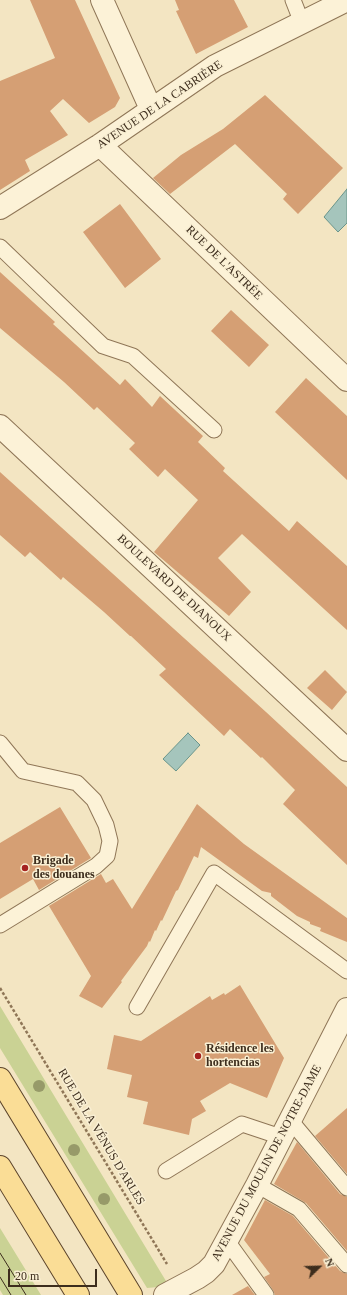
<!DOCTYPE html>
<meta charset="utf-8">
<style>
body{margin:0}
#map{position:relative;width:347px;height:1295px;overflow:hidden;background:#f3e5c2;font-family:Georgia,serif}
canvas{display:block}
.north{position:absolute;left:299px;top:1247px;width:40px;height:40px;-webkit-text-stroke:3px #f9efd3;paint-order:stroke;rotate:67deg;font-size:11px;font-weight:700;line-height:16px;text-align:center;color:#3d2d1d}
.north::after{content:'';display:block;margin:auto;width:14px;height:18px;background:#3d2d1d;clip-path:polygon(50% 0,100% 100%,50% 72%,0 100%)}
.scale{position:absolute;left:8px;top:1269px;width:89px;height:18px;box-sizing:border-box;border:2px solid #3d2d1d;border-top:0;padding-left:5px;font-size:12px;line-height:14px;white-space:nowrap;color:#3d2d1d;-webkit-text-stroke:3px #f9efd3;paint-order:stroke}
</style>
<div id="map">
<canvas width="347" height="1295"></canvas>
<div class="north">N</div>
<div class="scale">20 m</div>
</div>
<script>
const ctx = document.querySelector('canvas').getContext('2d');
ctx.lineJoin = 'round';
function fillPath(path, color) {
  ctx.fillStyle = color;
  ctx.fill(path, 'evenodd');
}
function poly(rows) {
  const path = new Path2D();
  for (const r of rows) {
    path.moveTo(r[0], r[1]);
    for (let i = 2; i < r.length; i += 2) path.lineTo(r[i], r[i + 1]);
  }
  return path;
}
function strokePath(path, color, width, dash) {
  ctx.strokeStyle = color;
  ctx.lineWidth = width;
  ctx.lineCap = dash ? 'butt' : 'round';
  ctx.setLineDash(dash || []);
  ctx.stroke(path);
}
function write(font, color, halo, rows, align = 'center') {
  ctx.font = font + ' Georgia,serif';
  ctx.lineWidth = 3;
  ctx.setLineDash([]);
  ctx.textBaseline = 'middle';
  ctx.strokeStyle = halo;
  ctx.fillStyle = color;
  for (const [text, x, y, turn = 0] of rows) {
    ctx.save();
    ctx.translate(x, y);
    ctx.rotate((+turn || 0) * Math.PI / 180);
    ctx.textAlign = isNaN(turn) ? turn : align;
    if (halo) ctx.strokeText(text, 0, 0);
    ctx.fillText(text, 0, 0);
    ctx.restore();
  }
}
fillPath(poly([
 [0,1006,169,1286,147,1288,0,1048],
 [0,1228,41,1295,3,1295,0,1290]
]), '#cad294');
const water = poly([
 [347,189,347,223,338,232,324,217,347,189],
 [188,733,200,745,176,771,163,759,188,733]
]);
fillPath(water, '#a5c5bc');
strokePath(water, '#6a958b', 1);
fillPath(poly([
 [30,0,75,0,120,98,115,107,89,123,63,99,50,111,68,135,25,160,30,171,0,190,0,81,55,58],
 [175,0,234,0,248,27,196,54,176,11,179,10],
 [265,95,343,168,298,214,283,199,287,194,235,144,170,194,153,178,181,155,223,129],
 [120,204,161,259,125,288,83,232],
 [0,272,55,322,53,324,120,385,125,379,152,407,160,396,203,436,198,442,225,468,223,471,289,531,297,521,347,566,347,630,242,534,218,558,251,592,229,616,154,552,198,500,165,469,158,477,129,449,135,443,97,407,94,410,64,382,0,328],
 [231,310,269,345,249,367,211,331],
 [306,378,347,416,347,480,275,412],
 [0,472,266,712,347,787,347,865,283,804,295,790,262,757,261,758,230,729,224,736,159,675,166,669,131,636,130,636,104,612,63,577,61,580,30,552,25,557,0,535],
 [325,670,347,692,332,710,307,688],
 [197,804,244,844,347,918,347,942,320,931,321,928,310,924,310,922,297,916,271,896,271,893,262,891,201,847,198,858,194,856,178,890,176,891,162,921,161,920,156,931,155,930,150,942,149,941,147,946,121,981,122,982,109,999,102,1008,79,996,91,976,49,906,101,874,106,883,113,879,132,909],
 [60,807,91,858,39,890,33,879,0,899,0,843],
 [240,985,284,1058,267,1098,230,1083,200,1101,206,1111,192,1119,189,1135,143,1124,148,1102,127,1097,132,1075,107,1069,114,1035,141,1041,210,996,212,1000,224,993,225,995],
 [347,1108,347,1174,315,1136],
 [297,1142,340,1194,347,1197,347,1251,306,1203,274,1184],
 [265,1200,293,1216,340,1271,347,1274,347,1295,275,1295,273,1290,264,1277,270,1274,244,1240],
 [248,1286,255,1295,232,1295]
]), '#d59f74');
const service = poly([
 [293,0,302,23],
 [0,247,103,346,133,356,214,430],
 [0,743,23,771,77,783,94,800,106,825,110,841,107,856,96,866,0,925],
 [137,1007,214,873,347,971],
 [290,1120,347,1188],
 [166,1171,242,1124,281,1137],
 [257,1185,299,1209,347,1265],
 [227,1241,266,1295]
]);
const minor = poly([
 [102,0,151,109],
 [100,145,347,380],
 [0,208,100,145,215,66,347,0],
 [0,426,347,750],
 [165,1295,197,1278,206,1272,214,1264,257,1185,347,1009]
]);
const primary = poly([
 [0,1079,131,1295],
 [0,1167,78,1295]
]);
strokePath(service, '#8f7657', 17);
strokePath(minor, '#8f7657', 24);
strokePath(primary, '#5c442b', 24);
strokePath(poly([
 [0,988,167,1264]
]), '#8f7657', 2.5, [3, 2]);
strokePath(service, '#fcf2d7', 15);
strokePath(minor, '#fcf2d7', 22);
strokePath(primary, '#fadd96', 22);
strokePath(poly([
 [0,1253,26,1295],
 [0,1277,11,1295]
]), '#3d2d1d', 1);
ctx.fillStyle = '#979a69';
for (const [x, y] of [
 [39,1086],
 [74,1150],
 [104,1199]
]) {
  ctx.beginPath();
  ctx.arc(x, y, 6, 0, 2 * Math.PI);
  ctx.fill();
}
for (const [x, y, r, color] of [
 [25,868,4,"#a52220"],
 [198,1056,4,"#a52220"]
]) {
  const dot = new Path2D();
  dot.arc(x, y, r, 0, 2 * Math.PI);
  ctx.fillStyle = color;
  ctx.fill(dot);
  strokePath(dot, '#f9efd3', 1.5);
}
write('12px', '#3d2d1d', '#f9efd3', [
 ["AVENUE DE LA CABRIÈRE",160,105,-34],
 ["RUE DE L'ASTRÉE",224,263,44],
 ["BOULEVARD DE DIANOUX",174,588,43],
 ["RUE DE LA VÉNUS D'ARLES",101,1137,59],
 ["AVENUE DU MOULIN DE NOTRE-DAME",267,1163,-62]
]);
write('bold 12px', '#3d2d1d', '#f9efd3', [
 ["Brigade",33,861],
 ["des douanes",33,875],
 ["Résidence les",206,1049],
 ["hortencias",206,1063]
], 'left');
</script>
